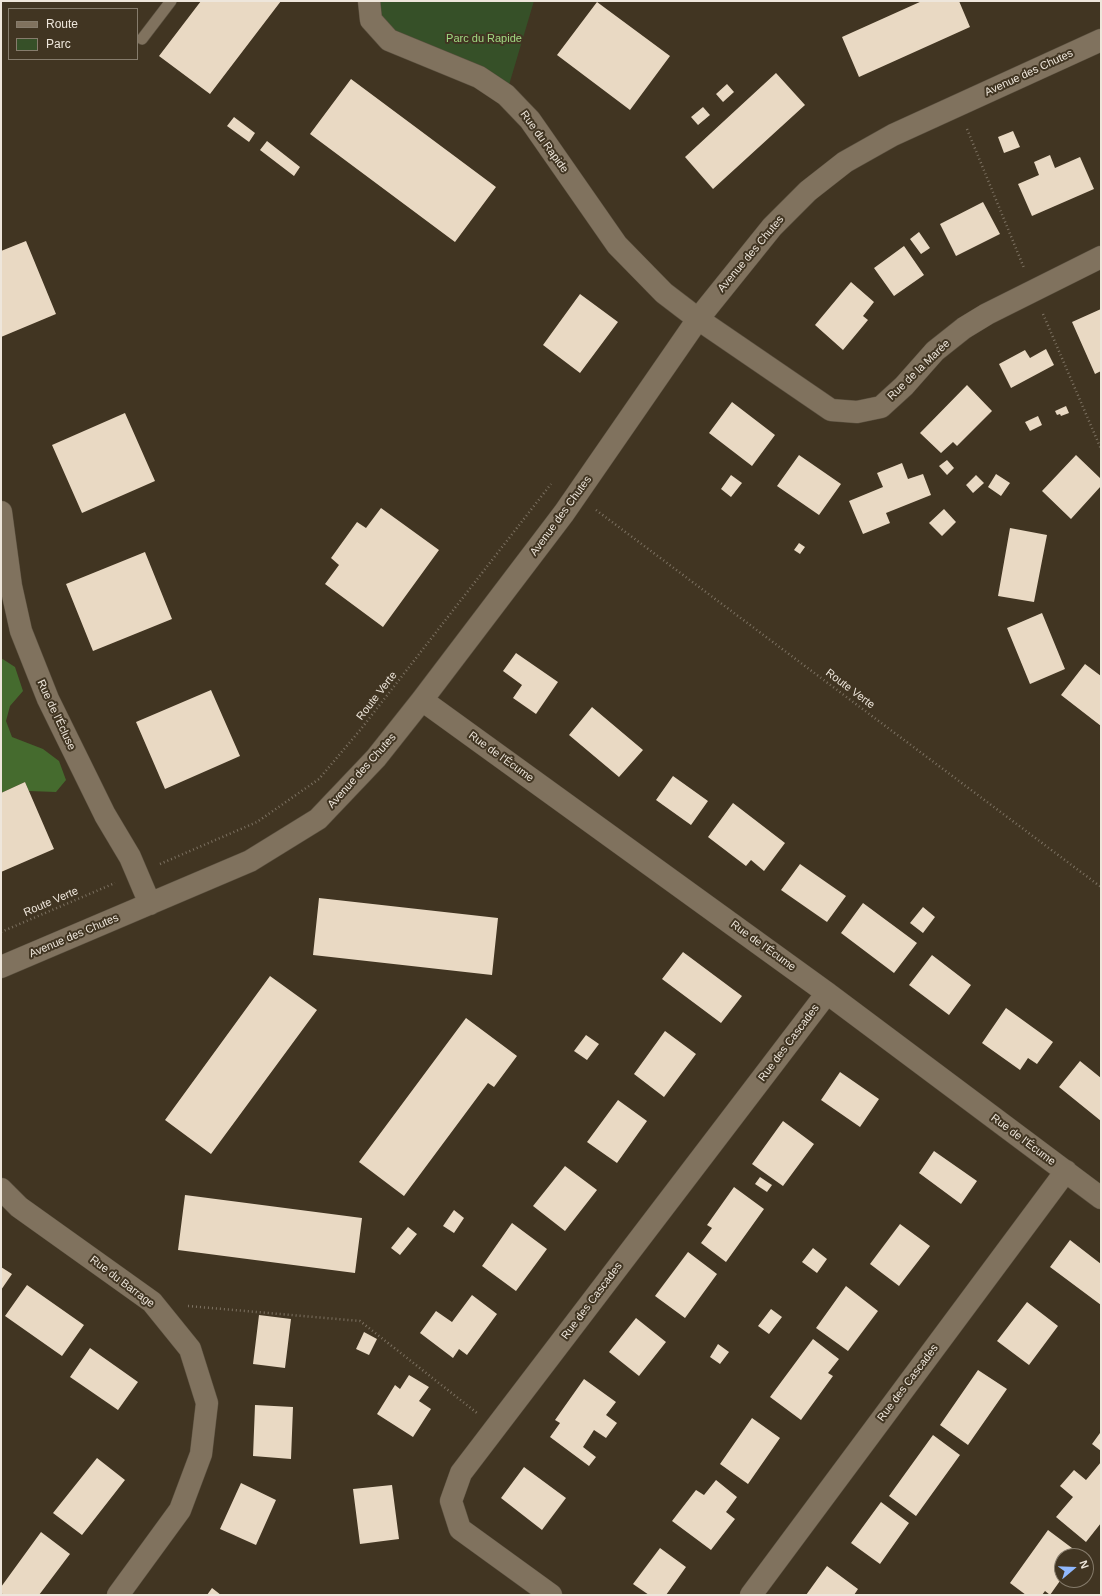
<!DOCTYPE html>
<meta charset="utf-8">
<style>
body{margin:0}
#map{position:relative;width:1102px;height:1596px;overflow:hidden;background:#413522;font-family:Helvetica,sans-serif}
canvas{display:block}
.frame{position:absolute;inset:0;border:2px solid #eee6db;pointer-events:none}
.legend{position:absolute;left:8px;top:8px;width:130px;height:52px;box-sizing:border-box;background:#413522;border:1px solid #867c6c;margin:0;padding:5px 7px;list-style:none;font-size:12px;color:#eee6db}
.legend li{display:flex;align-items:center;gap:8px;height:20px}
.legend b{width:20px;border:1px solid #867c6c}
.north{position:absolute;left:1054px;top:1548px;width:40px;height:40px;box-sizing:border-box;background:#413522;border:1px solid #867c6c;border-radius:50%;rotate:71deg;font-size:11px;font-weight:700;line-height:16px;text-align:center;color:#eee6db}
.north::after{content:'';display:block;margin:auto;width:14px;height:18px;background:#90b8fd;clip-path:polygon(50% 0,100% 100%,50% 72%,0 100%)}
</style>
<div id="map">
<canvas width="1102" height="1596"></canvas>
<div class="frame"></div>
<ul class="legend">
<li><b style="height:5px;background:#80725e"></b>Route</li>
<li><b style="height:11px;background:#365028"></b>Parc</li>
</ul>
<div class="north">N</div>
</div>
<script>
const ctx = document.querySelector('canvas').getContext('2d');
ctx.lineJoin = 'round';
function fillPath(path, color) {
  ctx.fillStyle = color;
  ctx.fill(path, 'evenodd');
}
function poly(rows) {
  const path = new Path2D();
  for (const r of rows) {
    path.moveTo(r[0], r[1]);
    for (let i = 2; i < r.length; i += 2) path.lineTo(r[i], r[i + 1]);
  }
  return path;
}
function strokePath(path, color, width, dash) {
  ctx.strokeStyle = color;
  ctx.lineWidth = width;
  ctx.lineCap = dash ? 'butt' : 'round';
  ctx.setLineDash(dash || []);
  ctx.stroke(path);
}
function write(font, color, halo, rows, align = 'center') {
  ctx.font = font + ' Helvetica,sans-serif';
  ctx.lineWidth = 4;
  ctx.setLineDash([]);
  ctx.textBaseline = 'middle';
  ctx.strokeStyle = halo;
  ctx.fillStyle = color;
  for (const [text, x, y, turn = 0] of rows) {
    ctx.save();
    ctx.translate(x, y);
    ctx.rotate((+turn || 0) * Math.PI / 180);
    ctx.textAlign = isNaN(turn) ? turn : align;
    if (halo) ctx.strokeText(text, 0, 0);
    ctx.fillText(text, 0, 0);
    ctx.restore();
  }
}
fillPath(poly([
 [369,1,534,1,506,95,389,40]
]), '#365028');
fillPath(poly([
 [1,658,15,667,23,691,10,706,6,721,12,737,43,749,59,761,66,780,56,792,29,791,25,782,1,793]
]), '#456b2e');
fillPath(poly([
 [201,1,281,1,210,94,159,56],
 [922,1,959,1,970,27,859,77,842,37],
 [597,2,670,56,630,110,557,55],
 [776,73,805,105,713,189,685,157],
 [351,79,496,187,455,242,310,134],
 [727,84,734,92,723,102,716,94],
 [703,107,710,115,698,125,691,117],
 [234,117,255,133,249,142,227,126],
 [1013,131,1020,147,1004,153,998,137],
 [267,141,300,167,294,176,260,150],
 [1050,155,1055,168,1080,157,1094,189,1032,216,1018,184,1039,175,1034,162],
 [983,202,1000,234,956,256,940,224],
 [919,232,930,248,921,254,910,239],
 [26,241,56,314,1,337,1,251],
 [904,246,924,275,894,296,874,268],
 [851,282,874,302,863,316,868,320,843,350,815,325],
 [580,294,618,322,580,373,543,345],
 [1101,309,1101,371,1095,374,1072,322],
 [1046,349,1054,365,1011,388,999,364,1025,350,1030,358],
 [967,385,992,411,957,446,953,442,941,453,920,433],
 [732,402,775,435,752,466,709,433],
 [1066,406,1069,413,1061,416,1060,414,1057,415,1055,411],
 [125,413,155,481,82,513,52,445],
 [1038,416,1042,425,1030,431,1025,422],
 [799,455,841,484,819,515,777,486],
 [1076,455,1101,479,1101,486,1071,519,1042,491],
 [947,460,954,468,947,475,939,466],
 [902,463,908,479,923,474,931,495,886,513,890,523,863,534,849,501,883,487,877,473],
 [996,474,1010,483,1001,496,988,487],
 [731,475,742,483,731,497,721,489],
 [976,475,984,483,973,493,966,485],
 [381,508,439,550,383,627,325,584,339,565,331,558,357,522,366,528],
 [944,509,956,522,942,536,929,523],
 [1010,528,1047,535,1034,602,998,596],
 [799,543,805,547,800,554,794,550],
 [145,552,172,619,93,651,66,584],
 [1042,613,1065,669,1030,684,1007,628],
 [516,653,558,682,536,714,513,698,522,685,503,671],
 [1085,664,1101,676,1101,726,1061,695],
 [211,690,240,756,165,789,136,722],
 [592,707,643,750,619,777,569,735],
 [673,776,708,801,691,825,656,800],
 [25,782,54,849,1,872,1,793],
 [733,803,785,843,764,871,751,860,746,866,708,837],
 [800,864,846,896,827,922,781,890],
 [319,898,498,918,492,975,313,955],
 [863,903,917,943,894,973,841,933],
 [923,907,935,917,923,933,910,923],
 [683,952,742,996,721,1023,662,979],
 [932,955,971,985,949,1015,909,985],
 [270,976,317,1010,211,1154,165,1120],
 [1006,1008,1053,1042,1037,1064,1028,1058,1020,1070,982,1043],
 [466,1018,517,1056,494,1087,488,1083,404,1196,359,1162],
 [665,1031,696,1054,664,1097,634,1074],
 [586,1035,599,1044,587,1060,574,1051],
 [1080,1061,1101,1078,1101,1121,1059,1087],
 [840,1072,879,1099,860,1127,821,1100],
 [618,1100,647,1121,617,1163,587,1142],
 [783,1121,814,1144,783,1186,752,1164],
 [934,1151,977,1181,961,1204,919,1173],
 [565,1166,597,1190,565,1231,533,1206],
 [760,1177,772,1185,767,1192,755,1184],
 [734,1187,764,1209,726,1262,701,1243,712,1228,707,1225],
 [185,1195,362,1218,355,1273,178,1250],
 [454,1210,464,1218,454,1233,443,1226],
 [512,1223,547,1249,516,1291,482,1266],
 [900,1224,930,1246,899,1286,870,1264],
 [408,1227,417,1234,400,1255,391,1248],
 [1070,1240,1101,1264,1101,1305,1050,1267],
 [813,1248,827,1259,817,1273,802,1262],
 [688,1252,717,1274,685,1318,655,1296],
 [1,1267,12,1274,1,1290],
 [27,1285,84,1325,62,1356,5,1316],
 [846,1286,878,1311,848,1351,816,1328],
 [472,1295,497,1314,467,1355,459,1349,453,1358,420,1333,436,1311,452,1322],
 [1027,1302,1058,1326,1029,1365,997,1341],
 [771,1309,782,1317,769,1334,758,1326],
 [259,1315,291,1319,285,1368,253,1364],
 [636,1318,666,1342,639,1376,609,1352],
 [364,1332,377,1339,369,1355,356,1349],
 [813,1339,839,1359,828,1373,833,1376,801,1420,770,1397],
 [718,1344,729,1352,720,1364,710,1357],
 [90,1348,138,1382,118,1410,70,1377],
 [978,1370,1007,1389,968,1445,940,1425],
 [409,1375,429,1387,419,1401,431,1409,413,1437,377,1414,395,1385,400,1389],
 [584,1379,616,1402,606,1415,617,1423,606,1438,594,1430,583,1447,596,1457,589,1466,550,1437,560,1423,555,1420],
 [255,1405,293,1407,291,1459,253,1456],
 [752,1418,780,1438,748,1484,720,1464],
 [1100,1433,1101,1434,1101,1451,1092,1444],
 [933,1435,960,1455,916,1516,889,1496],
 [97,1458,125,1480,82,1535,53,1513],
 [1101,1462,1101,1523,1086,1542,1056,1517,1073,1497,1060,1486,1074,1470,1086,1480],
 [524,1467,566,1498,542,1530,501,1498],
 [716,1480,737,1497,726,1512,735,1519,711,1550,672,1521,696,1490,704,1495],
 [241,1483,276,1500,256,1545,220,1529],
 [392,1485,399,1539,360,1544,353,1489],
 [881,1502,909,1523,880,1564,851,1543],
 [1048,1530,1080,1554,1078,1556,1062,1556,1062,1578,1050,1595,1045,1591,1042,1595,1026,1595,1010,1583],
 [41,1532,70,1554,39,1595,4,1595,1,1593,1,1587],
 [660,1548,686,1567,666,1595,649,1595,633,1584],
 [827,1566,858,1589,854,1595,806,1595],
 [212,1588,221,1595,207,1595]
]), '#e9d9c3');
const service = poly([
 [142,39,171,1]
]);
const minor = poly([
 [369,1,371,20,389,40,479,77,506,95,530,120,617,245,664,293,698,319,831,410,857,412,881,407,904,386,935,351,964,328,987,314,1101,257],
 [1,512,11,586,21,631,48,699,105,815,130,857,150,904],
 [422,700,827,993,1101,1198],
 [1,967,250,861,318,819,376,758,422,700,564,513,698,319,772,227,808,191,845,162,893,135,1101,40],
 [1,1189,19,1207,152,1302,190,1349,207,1403,201,1454,180,1510,118,1595],
 [551,1595,460,1529,451,1501,461,1473,827,993],
 [751,1595,1066,1171]
]);
strokePath(service, '#5b5140', 12);
strokePath(minor, '#5b5140', 23);
strokePath(poly([
 [967,129,1024,268],
 [1043,314,1101,449],
 [596,510,1101,887],
 [160,864,257,822,319,779,361,729,551,484],
 [1,932,115,883],
 [188,1306,360,1321,477,1413]
]), '#7d7262', 2.5, [1, 3]);
strokePath(service, '#80725e', 11);
strokePath(minor, '#80725e', 22);
write('11px', '#a2da83', '#413522', [
 ["Parc du Rapide",484,39]
]);
write('11px', '#eee6db', '#413522', [
 ["Avenue des Chutes",1029,73,-25],
 ["Rue du Rapide",544,142,54],
 ["Avenue des Chutes",751,254,-50],
 ["Rue de la Marée",919,370,-44],
 ["Avenue des Chutes",561,516,-54],
 ["Route Verte",850,689,37],
 ["Route Verte",377,696,-52],
 ["Rue de l'Écluse",56,715,65],
 ["Rue de l'Écume",501,757,36],
 ["Avenue des Chutes",362,771,-48],
 ["Route Verte",51,902,-23],
 ["Avenue des Chutes",74,936,-23],
 ["Rue de l'Écume",763,946,36],
 ["Rue des Cascades",789,1043,-53],
 ["Rue de l'Écume",1023,1140,37],
 ["Rue du Barrage",122,1282,37],
 ["Rue des Cascades",592,1301,-53],
 ["Rue des Cascades",908,1383,-53]
]);
</script>
